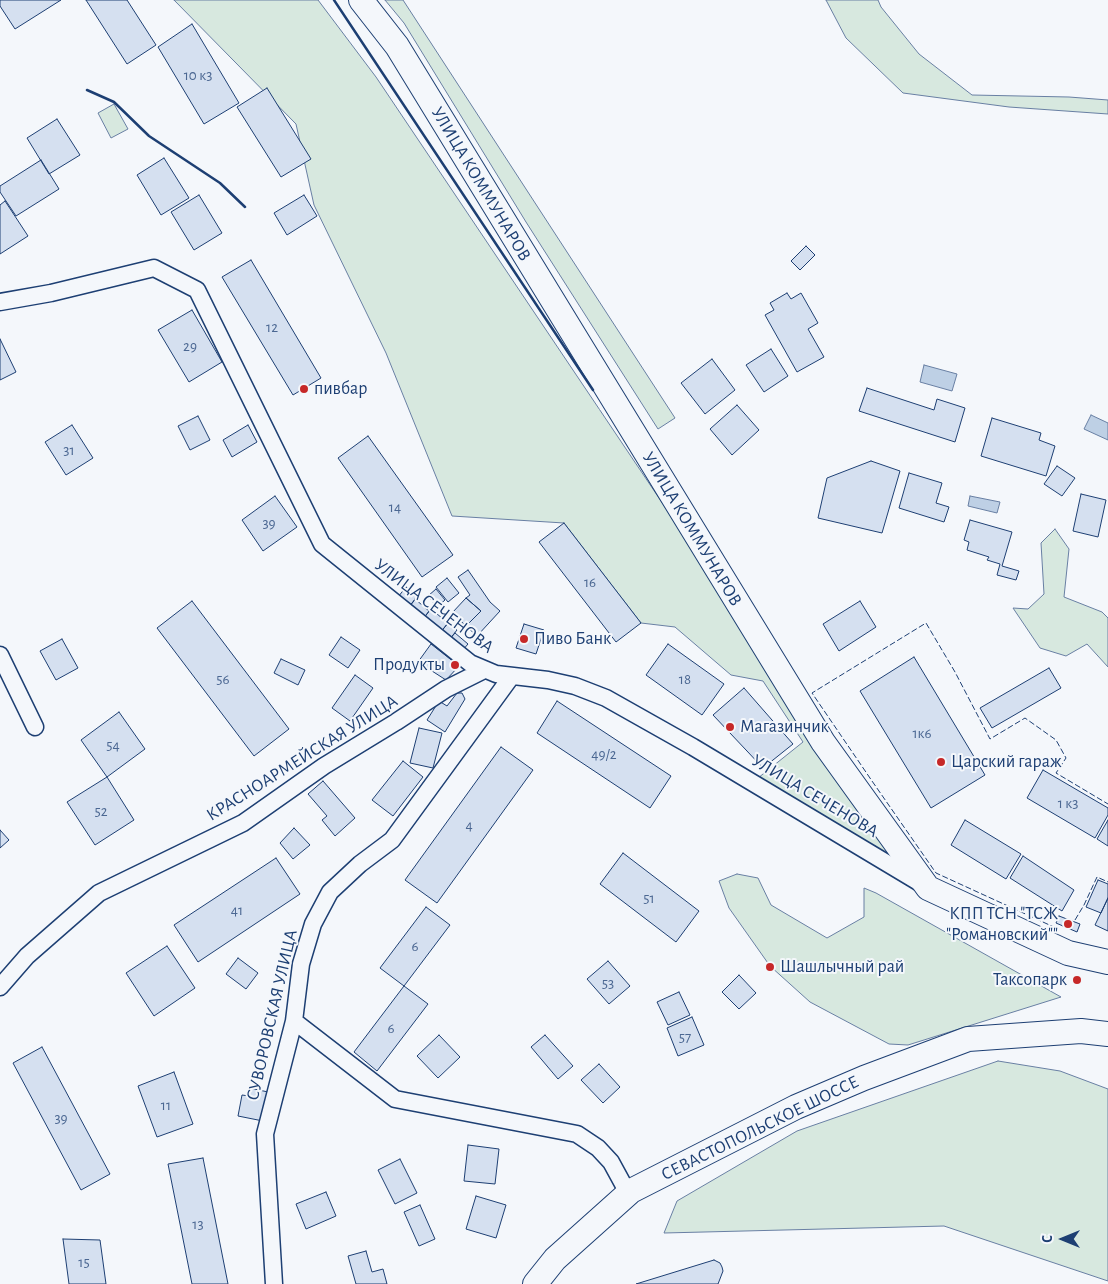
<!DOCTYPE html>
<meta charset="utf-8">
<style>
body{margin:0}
#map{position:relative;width:1108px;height:1284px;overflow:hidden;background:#f4f7fb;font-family:"Alegreya Sans",sans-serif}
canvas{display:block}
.north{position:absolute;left:1038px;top:1214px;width:50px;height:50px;-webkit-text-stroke:4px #f4f7fb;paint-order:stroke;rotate:270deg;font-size:14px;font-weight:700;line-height:20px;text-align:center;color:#1d3f73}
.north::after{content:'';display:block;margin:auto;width:18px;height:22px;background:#1d3f73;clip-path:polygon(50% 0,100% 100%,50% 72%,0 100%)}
</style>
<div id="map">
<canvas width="1108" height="1284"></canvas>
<div class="north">С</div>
</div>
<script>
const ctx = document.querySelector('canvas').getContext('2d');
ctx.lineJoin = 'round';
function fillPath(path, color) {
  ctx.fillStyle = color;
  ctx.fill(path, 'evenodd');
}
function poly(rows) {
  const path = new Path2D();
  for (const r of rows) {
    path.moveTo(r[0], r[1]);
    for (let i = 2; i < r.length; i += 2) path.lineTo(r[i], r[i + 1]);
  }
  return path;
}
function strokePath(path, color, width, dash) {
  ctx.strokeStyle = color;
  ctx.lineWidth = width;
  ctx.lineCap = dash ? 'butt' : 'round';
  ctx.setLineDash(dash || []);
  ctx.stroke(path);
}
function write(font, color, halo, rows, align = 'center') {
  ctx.font = font + ' "Alegreya Sans",sans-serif';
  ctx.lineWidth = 4;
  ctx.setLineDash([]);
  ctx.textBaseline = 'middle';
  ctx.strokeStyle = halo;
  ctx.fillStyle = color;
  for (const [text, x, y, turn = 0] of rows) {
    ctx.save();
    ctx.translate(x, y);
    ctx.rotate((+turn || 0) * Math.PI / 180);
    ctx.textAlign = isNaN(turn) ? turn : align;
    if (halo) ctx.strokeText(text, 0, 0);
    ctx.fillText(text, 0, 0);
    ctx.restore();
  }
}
const green = poly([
 [174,0,318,0,376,77,823,742,928,888,753,782,803,742,763,681,731,675,675,627,641,623,564,523,452,516,386,353,314,205,296,124,174,0],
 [385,0,403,0,675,418,658,429,526,222,404,23,385,0],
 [826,0,878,0,881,7,919,54,972,95,1069,97,1108,100,1108,114,1009,107,903,93,846,38,826,0],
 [114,104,128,129,111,138,98,113,114,104],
 [1055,529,1069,549,1064,597,1102,612,1108,618,1108,667,1087,644,1066,656,1040,648,1013,608,1028,609,1044,594,1041,543,1055,529],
 [737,874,758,878,771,905,827,938,864,917,864,888,876,893,1061,997,908,1045,889,1044,810,1002,770,966,729,908,719,881,737,874],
 [998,1061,1060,1071,1108,1089,1108,1281,944,1226,664,1233,677,1201,797,1131,998,1061]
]);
fillPath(green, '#d7e8df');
strokePath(green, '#687fa3', 1);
const water = poly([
 [924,365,957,374,952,391,920,382,924,365],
 [1091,415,1108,423,1108,440,1084,429,1091,415],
 [970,496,1000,502,997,513,968,506,970,496]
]);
fillPath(water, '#bed0e5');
strokePath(water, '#687fa3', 1);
const building = poly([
 [0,0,61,0,15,29,0,6,0,0],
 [86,0,127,0,156,45,127,64,86,0],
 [192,24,239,103,204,124,158,47,192,24],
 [267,88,311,159,281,177,237,107,267,88],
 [57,119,80,155,49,174,27,138,57,119],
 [164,158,189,198,161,215,137,175,164,158],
 [41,160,59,189,16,216,0,192,0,186,41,160],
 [199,195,222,233,194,250,171,212,199,195],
 [304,195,317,216,287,235,274,213,304,195],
 [5,201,28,236,0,254,0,205,5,201],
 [806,246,815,255,800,270,791,261,806,246],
 [251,260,321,378,293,395,222,277,251,260],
 [787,293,791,299,801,293,818,323,808,329,824,357,797,372,765,315,774,310,770,303,787,293],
 [192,310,222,362,189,382,158,330,192,310],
 [0,339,16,372,0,380,0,339],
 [771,349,788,376,764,392,746,365,771,349],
 [712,359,735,390,705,414,681,383,712,359],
 [867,388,934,410,937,399,965,408,955,442,859,411,867,388],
 [737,405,759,430,732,455,710,429,737,405],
 [198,416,210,440,190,450,178,426,198,416],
 [992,418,1041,433,1039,440,1055,446,1046,476,981,456,992,418],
 [72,425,93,458,66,475,45,442,72,425],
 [248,425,257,442,232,457,223,440,248,425],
 [368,436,453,555,422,577,338,458,368,436],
 [871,461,900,471,882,533,818,518,827,478,871,461],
 [1057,466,1075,478,1062,496,1044,484,1057,466],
 [909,473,942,483,936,503,949,507,944,522,899,508,909,473],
 [1081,494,1106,500,1098,537,1073,531,1081,494],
 [275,496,297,527,263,551,242,520,275,496],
 [970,520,1012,532,1002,566,1019,571,1016,580,997,575,1000,564,987,560,989,557,967,550,969,542,964,540,970,520],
 [564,523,641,623,616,642,539,542,564,523],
 [468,570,490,602,500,611,477,636,466,626,481,611,466,598,470,595,458,577,468,570],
 [447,578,459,593,448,602,436,587,447,578],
 [406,587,418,596,409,607,398,597,406,587],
 [436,589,445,600,437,607,428,596,436,589],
 [466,598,481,611,466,626,452,613,466,598],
 [415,599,429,611,423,619,409,607,415,599],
 [192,601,289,729,254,756,157,628,192,601],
 [860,601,876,627,839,651,823,624,860,601],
 [431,609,448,623,440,633,423,619,431,609],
 [448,623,457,630,449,640,440,633,448,623],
 [524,624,544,630,536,654,516,648,524,624],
 [455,633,468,644,462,651,449,640,455,633],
 [341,637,360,650,348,668,329,655,341,637],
 [62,639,78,668,56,680,40,651,62,639],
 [431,644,459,666,446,680,418,662,431,644],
 [668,644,724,684,702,715,646,675,668,644],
 [914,657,985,775,931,808,860,691,914,657],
 [281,659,305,670,298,685,274,673,281,659],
 [1049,668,1061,688,992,728,980,708,1049,668],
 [355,675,373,688,350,721,332,708,355,675],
 [744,688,793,744,763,768,713,715,744,688],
 [457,693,462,693,465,699,445,732,427,720,439,701,447,706,457,693],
 [557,701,671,776,650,808,537,733,557,701],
 [119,712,145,749,107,777,81,740,119,712],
 [419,728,442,733,433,768,410,763,419,728],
 [501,747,533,770,437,903,405,880,501,747],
 [403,761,423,777,393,816,372,800,403,761],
 [1043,770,1108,808,1108,815,1095,838,1027,798,1043,770],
 [107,777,134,820,95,845,67,802,107,777],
 [323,781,355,818,335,836,322,820,327,816,308,794,323,781],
 [965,820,1021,854,1006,879,951,845,965,820],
 [1108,820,1108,846,1097,839,1108,820],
 [294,828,310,845,293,859,280,843,294,828],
 [0,830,9,840,0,848,0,830],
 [623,853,699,911,676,942,600,884,623,853],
 [1023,856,1074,890,1062,911,1010,878,1023,856],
 [276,858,300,894,198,962,174,925,276,858],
 [1098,880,1108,884,1108,898,1101,913,1086,907,1098,880],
 [1108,898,1108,931,1095,925,1108,898],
 [426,907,450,925,404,986,380,968,426,907],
 [1059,916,1080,924,1077,932,1056,923,1059,916],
 [167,946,195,988,154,1016,126,973,167,946],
 [238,958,258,973,246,989,226,974,238,958],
 [608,961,630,986,609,1004,587,979,608,961],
 [739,975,756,993,739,1009,722,992,739,975],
 [404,986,428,1004,377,1071,354,1052,404,986],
 [679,992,690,1015,668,1025,657,1002,679,992],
 [692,1017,704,1045,678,1056,667,1028,692,1017],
 [439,1035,460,1057,438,1078,417,1056,439,1035],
 [545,1035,573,1066,558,1079,531,1047,545,1035],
 [42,1047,110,1174,81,1190,13,1063,42,1047],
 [599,1064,620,1087,603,1103,581,1080,599,1064],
 [174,1072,193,1124,157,1137,138,1086,174,1072],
 [250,1088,268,1092,263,1121,238,1116,242,1095,249,1096,250,1088],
 [468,1145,499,1149,495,1184,464,1181,468,1145],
 [203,1158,228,1284,192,1284,168,1164,203,1158],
 [400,1159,417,1193,395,1204,378,1170,400,1159],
 [326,1192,336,1216,306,1229,296,1204,326,1192],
 [476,1196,506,1205,496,1238,466,1229,476,1196],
 [420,1205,435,1239,419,1246,404,1212,420,1205],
 [63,1239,100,1240,106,1284,69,1284,63,1239],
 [366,1251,372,1272,383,1269,387,1284,356,1284,348,1256,366,1251],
 [714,1260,720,1263,722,1267,723,1271,718,1284,636,1284,714,1260]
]);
fillPath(building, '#d5e0f0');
strokePath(building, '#1d3f73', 1);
const street = poly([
 [0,302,51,293,154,268,197,290,322,544,470,663,496,674,548,680,575,686,606,698,693,747,920,883],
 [0,655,35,727],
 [0,987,27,956,99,893,243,823,324,766,396,722,446,689,484,670],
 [294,1021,395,1099,577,1134,598,1148,611,1162,623,1184,631,1191],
 [274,1284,265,1134,294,1021,301,964,313,924,330,892,360,864,392,840,511,677]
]);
const secondary = poly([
 [361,0,397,46,823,742,928,888,1068,953,1108,962],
 [535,1284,555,1259,631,1191,796,1107,864,1078,968,1039,1081,1031,1108,1034]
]);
strokePath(street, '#1d3f73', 19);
strokePath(secondary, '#1d3f73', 26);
strokePath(street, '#f4f7fb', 16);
strokePath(secondary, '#f4f7fb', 24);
strokePath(poly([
 [1075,920,1084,905,1097,877,1108,882],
 [1056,928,936,873,872,781,812,693,926,623,955,672,990,739,1025,718,1056,740,1066,758,1056,773,1108,804]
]), '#1d3f73', 1, [6, 2.5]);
strokePath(poly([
 [334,0,593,390],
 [87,90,114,102,149,136,220,183,245,207]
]), '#1d3f73', 2.5);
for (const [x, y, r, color] of [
 [304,389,5,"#c62828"],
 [524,639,5,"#c62828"],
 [455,665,5,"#c62828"],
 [730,727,5,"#c62828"],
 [941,762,5,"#c62828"],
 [1068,924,5,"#c62828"],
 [770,967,5,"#c62828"],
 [1077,980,5,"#c62828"]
]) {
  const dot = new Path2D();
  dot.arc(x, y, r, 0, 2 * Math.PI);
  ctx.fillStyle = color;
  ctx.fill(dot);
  strokePath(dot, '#f4f7fb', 2);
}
write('15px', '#4b6792', null, [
 ["10 к3",198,75],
 ["12",272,327],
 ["29",190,346],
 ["31",69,450],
 ["14",395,507],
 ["39",269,523],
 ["16",590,582],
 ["56",223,679],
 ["18",685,679],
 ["1к6",922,733],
 ["54",113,745],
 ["49/2",604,754],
 ["1 к3",1068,803],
 ["52",101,811],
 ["4",469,825],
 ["51",649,898],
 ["41",237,910],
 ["6",415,946],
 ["53",608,983],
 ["6",391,1028],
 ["57",685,1037],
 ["11",166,1105],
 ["39",61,1118],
 ["13",198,1224],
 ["15",84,1262]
]);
write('18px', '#1d3f73', '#f4f7fb', [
 ["УЛИЦА КОММУНАРОВ",481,184,59],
 ["УЛИЦА КОММУНАРОВ",692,529,59],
 ["УЛИЦА СЕЧЕНОВА",434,606,37],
 ["КРАСНОАРМЕЙСКАЯ УЛИЦА",302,758,-32],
 ["УЛИЦА СЕЧЕНОВА",815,796,31],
 ["СУВОРОВСКАЯ УЛИЦА",272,1015,-77],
 ["СЕВАСТОПОЛЬСКОЕ ШОССЕ",760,1128,-26]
]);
write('18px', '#1d3f73', '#f4f7fb', [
 ["пивбар",314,389],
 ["Пиво Банк",534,639],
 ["Продукты",445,665,"right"],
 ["Магазинчик",740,727],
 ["Царский гараж",951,762],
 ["КПП ТСН \"ТСЖ",1058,914,"right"],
 ["\"Романовский\"\"",1058,935,"right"],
 ["Шашлычный рай",780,967],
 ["Таксопарк",1067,980,"right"]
], 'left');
</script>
